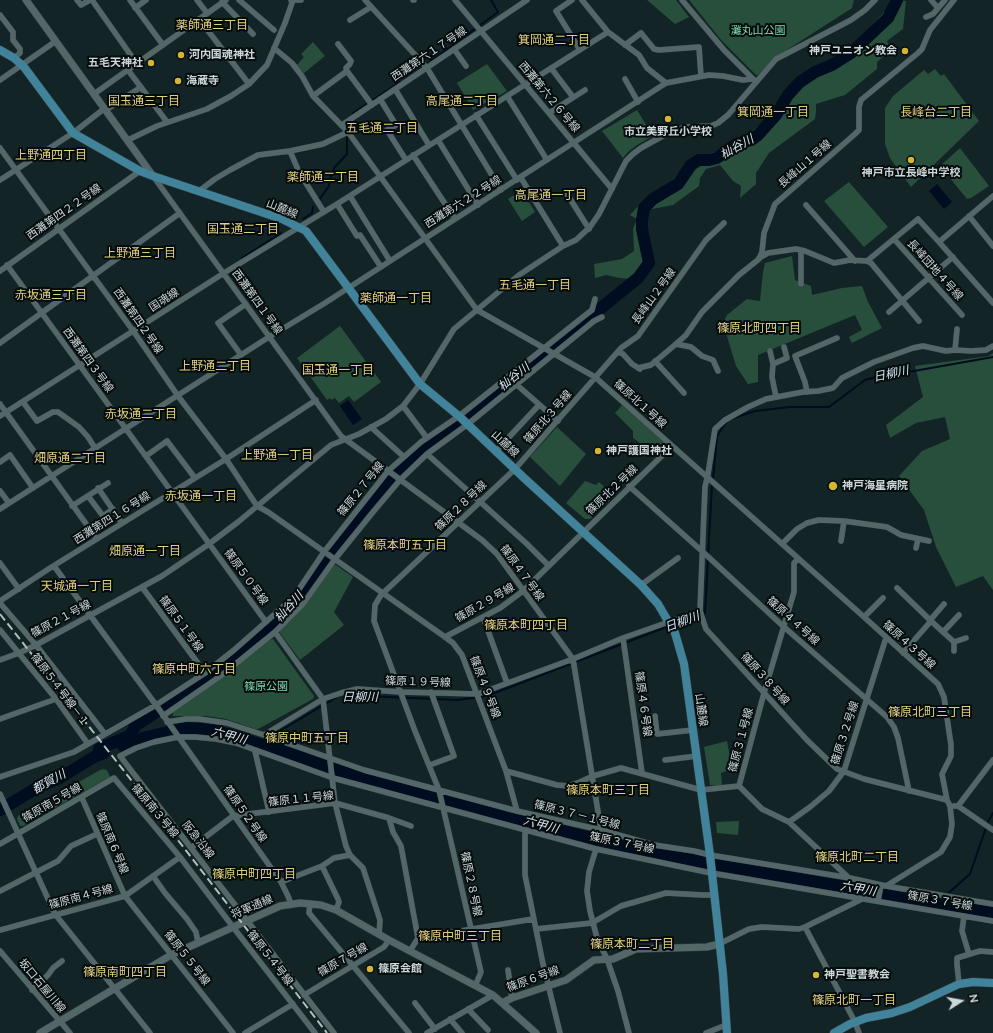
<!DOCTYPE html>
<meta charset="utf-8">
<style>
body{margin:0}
#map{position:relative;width:993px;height:1033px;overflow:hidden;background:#132426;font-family:Raleway,sans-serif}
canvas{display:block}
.north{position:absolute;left:941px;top:981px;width:40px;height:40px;-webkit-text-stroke:3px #050c0d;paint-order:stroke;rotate:79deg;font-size:11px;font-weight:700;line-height:16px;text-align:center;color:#ccd7d8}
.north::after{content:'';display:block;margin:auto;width:14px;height:18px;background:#ccd7d8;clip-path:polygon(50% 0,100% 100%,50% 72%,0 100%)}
</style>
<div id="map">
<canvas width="993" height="1033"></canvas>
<div class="north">N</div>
</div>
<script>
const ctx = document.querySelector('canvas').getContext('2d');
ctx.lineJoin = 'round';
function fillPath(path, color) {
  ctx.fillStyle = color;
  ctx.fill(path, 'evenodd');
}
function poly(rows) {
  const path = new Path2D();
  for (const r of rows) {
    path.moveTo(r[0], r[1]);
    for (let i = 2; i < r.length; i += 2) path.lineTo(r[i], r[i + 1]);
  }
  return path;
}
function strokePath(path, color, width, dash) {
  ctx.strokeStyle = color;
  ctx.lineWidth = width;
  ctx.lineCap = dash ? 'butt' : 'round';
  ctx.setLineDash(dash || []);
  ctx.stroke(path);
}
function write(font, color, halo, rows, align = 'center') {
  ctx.font = font + ' Raleway,"Noto Sans JP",sans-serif';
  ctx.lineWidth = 4;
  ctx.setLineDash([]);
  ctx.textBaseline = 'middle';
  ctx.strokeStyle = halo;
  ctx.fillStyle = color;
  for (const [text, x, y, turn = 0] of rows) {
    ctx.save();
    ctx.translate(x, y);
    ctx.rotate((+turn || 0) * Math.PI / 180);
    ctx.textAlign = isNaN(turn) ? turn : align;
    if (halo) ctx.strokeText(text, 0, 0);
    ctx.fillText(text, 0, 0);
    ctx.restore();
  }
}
fillPath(poly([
 [647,0,676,0,689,17,675,24],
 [689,0,854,0,852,8,779,55,758,75,756,75,722,41],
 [890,0,906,1,903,29,887,41,891,50,877,62,877,69,845,95,816,104,816,112,815,119,769,153,756,173,756,184,740,198,741,186,733,181,720,165,706,169,700,178,699,186,673,205,647,210,639,214,639,228,648,239,651,256,646,267,631,279,620,278,606,275,595,278,594,264,622,259,634,251,633,229,637,219,630,215,650,194,669,184,691,159,715,152,724,157,732,151,732,149,767,118,786,91,795,82,845,54,887,9],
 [313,42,325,56,304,73,297,65,304,57,301,54],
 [487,64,507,91,473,110,457,83],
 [935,69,941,76,944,74,979,121,911,187,890,158,885,144,885,108,893,96,924,70,928,74],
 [637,110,653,136,637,145,629,151,623,158,602,131],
 [960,148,989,186,971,198,967,199,940,166],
 [849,182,888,227,864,247,824,201],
 [522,190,535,212,522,221,508,199],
 [792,256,795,280,811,286,812,295,842,288,862,286,868,302,882,328,852,343,849,337,862,330,855,315,758,355,758,382,748,384,736,366,723,323,727,315,747,299,760,301,763,272,765,263],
 [340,326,381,382,354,402,349,396,339,403,335,398,331,400,330,398,327,400,297,358],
 [993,353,993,590,983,576,956,587,936,547,924,510,899,476,922,451,950,439,945,417,916,423,890,438,886,425,923,397,915,366,989,356],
 [622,405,664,442,664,447,655,455,633,438,633,431,615,413],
 [557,427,586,454,560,486,530,457],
 [585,481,596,485,599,482,614,496,590,519,585,519,566,503],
 [333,565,336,565,353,577,334,612,344,625,300,660,280,633,280,630],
 [273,639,314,696,313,699,258,729,255,729,226,719,206,716,173,716,173,712,222,678,270,640],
 [727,741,732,769,721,773,722,785,720,786,710,785,704,747],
 [102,769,107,770,110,777,23,826,20,826,17,819,18,816],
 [739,821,738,835,717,833,716,822]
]), '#274f3c');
fillPath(poly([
 [937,184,952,202,944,209,929,191],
 [348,400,362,419,353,425,340,406]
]), '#000c1f');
strokePath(poly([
 [427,64,498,12,491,0],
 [353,113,400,82],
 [319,200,329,186,330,179,334,168,347,154,347,136],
 [303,219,312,213,313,207],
 [242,258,281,233],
 [731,419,755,411,790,407,829,407,865,380,887,374,914,371,993,357],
 [713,479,717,436,727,421],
 [674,625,705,613,712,484],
 [343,695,457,700,487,696,669,626],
 [258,744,337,697],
 [937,903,970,874,988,822,993,813]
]), '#000c1f', 2);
strokePath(poly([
 [123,746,143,738,184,728,213,730,308,759,324,766,394,787,641,851,993,913],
 [98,755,99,749,131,735,135,726,199,684,278,621,294,606,333,549,367,506,400,470,430,444,456,425,516,377,638,278,649,263,642,229,642,220,644,208,653,199,678,184,691,165,699,160,709,160,717,158,736,144,751,140,758,135,776,115,788,95,800,82,815,72,832,65,851,53,888,18,897,0],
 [0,810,40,786,58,779,94,757,104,753]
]), '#000c1f', 12);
const minor = poly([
 [77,0,81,5,90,0],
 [92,0,137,64],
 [130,0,163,45],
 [197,0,207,13],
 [239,0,274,30],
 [291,0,301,0],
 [365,0,427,68,501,190],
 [413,0,414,0],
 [455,0,612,189],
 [572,0,556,11,580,50],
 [582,0,608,32,639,55,647,68,666,83],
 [682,0,724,50,754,80],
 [931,0,938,8],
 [222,2,253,34],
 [135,8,146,0],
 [0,15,13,32,13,40,20,49,20,53,14,58],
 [926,17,933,14,945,0],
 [199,19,249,84],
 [350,20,371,7],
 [338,44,351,61,350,64,346,68,347,71],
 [625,45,641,33,654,49,659,50,699,47,701,76],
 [454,49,466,66],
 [551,68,573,97],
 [128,70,167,122],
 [347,71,372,105],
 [625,79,638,102],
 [0,80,56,41],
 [395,89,429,145],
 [94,94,226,0],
 [313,96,347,71],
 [507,96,547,160],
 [380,99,396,125,387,130,406,160],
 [106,110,141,87],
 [549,113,585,90],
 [476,115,517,180],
 [342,125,527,0],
 [128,140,157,126,207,109,231,96,249,84,267,65,285,23,293,0],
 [438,140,478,205],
 [0,148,134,332,178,396,226,459,257,506,268,512,445,637,453,643,462,655,506,771,517,811],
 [290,151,323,144,348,132],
 [413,155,455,219],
 [153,176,341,436,482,540,497,554,573,659,601,830],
 [521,178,563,246],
 [0,180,73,133,105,108],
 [199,191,215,179,230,170,258,155,290,151,299,172,324,212],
 [567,194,589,229],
 [350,196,390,261],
 [337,204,357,236,360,235,381,267],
 [806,205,855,261],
 [969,216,993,246],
 [894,239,962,315],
 [939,242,993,303],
 [759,258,768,253,796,249,805,251,834,263,850,260,867,261,918,219,939,242,993,196],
 [867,261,871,263,919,321],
 [7,265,266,622],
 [0,271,140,171],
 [801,284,801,250],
 [889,312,953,257],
 [0,343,180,213],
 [676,344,691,347,702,356,713,360,718,371],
 [955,350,957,329],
 [770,351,773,364],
 [616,354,619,352,623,354,632,364,640,369],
 [241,355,218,323,246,304],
 [655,361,684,393],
 [638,368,651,365,676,344,686,335,702,312,739,275,759,259,762,252,764,233,775,204,855,134,859,130,859,107,861,100,918,53,922,49,930,30,954,0],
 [517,385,558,421],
 [807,392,805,382,795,356,837,338],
 [776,397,772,377,773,364,787,358,784,347],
 [23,402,37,421,53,412,58,412,79,427,88,437,95,448],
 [0,404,97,539],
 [403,406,427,438],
 [0,416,224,273,337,204,608,32],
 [371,427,404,457],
 [496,451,539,405],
 [427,454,527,544,549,566],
 [146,456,167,441,195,478],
 [0,462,10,455,33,488],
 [629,486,703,552,784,627,887,717,894,727,898,738,909,791],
 [98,488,122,523],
 [0,491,9,503],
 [88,496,103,516,113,509],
 [72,506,108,483],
 [0,509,269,337,325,303,666,83,709,75,723,76,743,80,752,79],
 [841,541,844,521],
 [782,544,797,529,807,523,819,520,844,521,887,527,901,535,929,541],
 [916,548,918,539],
 [0,563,19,589],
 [54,566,156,705,281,882,288,896,291,904],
 [641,585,678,558],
 [142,587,205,673],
 [897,588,931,621,932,618,944,604],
 [0,601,50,568,226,459,316,400],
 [0,603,36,645,105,734],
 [483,617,507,683],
 [864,617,883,598],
 [0,630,56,699,88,744],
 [275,632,323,699,335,803,346,846,350,855,363,868,380,920,379,935],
 [943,632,959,615],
 [445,637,500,608,523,591,672,446],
 [623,638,642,773],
 [954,642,966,638],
 [954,651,954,642],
 [903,653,931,621,954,642],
 [0,660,19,653,36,645,162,576,209,544,238,522,331,445,359,434,386,419,403,406,420,384,454,329,519,275,563,246,576,240,590,227,599,214,626,161,633,154,641,148,670,132,685,127,711,126,718,123,728,115,776,59,851,20,865,10,875,0],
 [163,716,222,675,275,632,303,604,335,559,373,512,400,480,427,454,468,424,594,321,602,317],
 [655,716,657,734,693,730],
 [0,719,56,699],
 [167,722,186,719,199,719,227,723,264,735,364,770,517,811,601,830,654,845,694,851,710,855,850,878,886,886,941,852,950,837,952,824,950,806,947,800,942,774,951,756,951,745,944,697,938,684,864,617,595,377,477,310,348,132,313,96,302,76,292,63,274,48],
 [264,735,323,699,341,693,357,689,401,692,478,694,573,659,623,638,700,611],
 [255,751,269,812],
 [665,760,697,756],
 [430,765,454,756,431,692],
 [506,771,557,785,568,786,580,782,593,776,621,768,701,790,739,786],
 [0,777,74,752,156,705,205,673,234,650,293,598,324,552,388,471,421,442,459,416,583,317,592,310,595,299],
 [739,786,762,809,789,822,810,807,829,791,844,771,885,641,887,638],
 [739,786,764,693,794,592,794,563,798,559],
 [0,794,55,914,150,1033],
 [82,798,125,896,233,1033],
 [947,800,864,779,837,769,807,740,706,629,700,611,705,487,708,474,715,429,725,420,748,407,766,399,803,392,818,391,833,388,842,378,874,362,913,348,923,346,946,351,955,350,971,351,986,350,993,346],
 [954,806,958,806,993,830],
 [958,806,993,760],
 [389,818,411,826],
 [789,822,849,878],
 [525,830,525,875,543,964,560,1033],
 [0,844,114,778,180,857,233,927,315,1033],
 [191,848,233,816,335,803,389,818,393,832,401,846,418,938],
 [596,849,589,872,587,891,590,911,597,938,607,959,618,991,629,1033],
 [322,866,338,899,339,902,336,910],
 [153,876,165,893,187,919,196,932,198,943],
 [281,882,322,866,334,858,350,855],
 [886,886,993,904],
 [0,891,58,861,71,846,97,834],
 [878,901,881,885],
 [310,903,309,913,409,1033],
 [964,916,962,931,969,954],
 [805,927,855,1022,859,1033],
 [536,929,592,923,621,906,666,893,703,895,714,895],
 [0,930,125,896,180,857],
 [418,938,533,919],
 [719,944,749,929,762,927,799,929,805,927,864,898],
 [0,951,70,1033],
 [410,951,418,938],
 [508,970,512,998],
 [959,984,957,964,957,958,980,951,993,952],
 [475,986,481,972,439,790,415,731,374,621,375,605,381,595,515,469,621,348,638,336,706,240,724,223],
 [32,990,48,975,53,968,62,961],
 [304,995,384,947,389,940],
 [415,1003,435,1029],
 [468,1009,488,1030],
 [450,1019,462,1033],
 [245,1033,293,1004],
 [334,1033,120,756,136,748,154,742,178,737,195,737,216,739,236,743,333,778,596,849,711,873,993,921],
 [427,1033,493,995],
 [706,1033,726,1025]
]);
const tertiary = poly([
 [26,0,153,176],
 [502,1003,512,998,566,980,594,960,613,959,636,949,707,947,719,944],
 [40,1033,171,955,280,906,300,903,321,905,336,910,389,940,493,995,536,1033]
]);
const primary = poly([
 [0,50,14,58,24,67,73,133,140,171,153,176,282,219,306,231,420,384,460,417,523,477,641,585,658,604,675,633,684,664,710,855,723,974,727,1033],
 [834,1033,850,1024,866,1018,892,1013,910,1007,959,984,973,982,993,983]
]);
strokePath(minor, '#323d3f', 6);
strokePath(tertiary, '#323d3f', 8);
strokePath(primary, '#323d3f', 9);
strokePath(minor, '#536668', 5.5);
strokePath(tertiary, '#536668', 7);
strokePath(primary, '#42839c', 8);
strokePath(poly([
 [0,614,147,800,327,1033]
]), '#b2bebf', 2, [8, 4]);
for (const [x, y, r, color] of [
 [905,51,4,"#d4b635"],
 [181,55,4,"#d4b635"],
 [151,63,4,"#d4b635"],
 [178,81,4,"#d4b635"],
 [668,119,4,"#d4b635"],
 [911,160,4,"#d4b635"],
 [598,451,4,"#d4b635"],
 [833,486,5,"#d4b635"],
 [370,969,4,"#d4b635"],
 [816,975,4,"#d4b635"]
]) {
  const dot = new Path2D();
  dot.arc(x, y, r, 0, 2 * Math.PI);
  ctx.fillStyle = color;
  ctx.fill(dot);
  strokePath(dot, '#050c0d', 1.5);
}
write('11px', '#7cd8ad', '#050c0d', [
 ["灘丸山公園",758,31],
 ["篠原公園",266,687]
]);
write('bold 11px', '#ccd7d8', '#050c0d', [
 ["神戸ユニオン教会",897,51,"right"],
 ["河内国魂神社",189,55],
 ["五毛天神社",143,63,"right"],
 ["海蔵寺",186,81],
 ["市立美野丘小学校",668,132,"center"],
 ["神戸市立長峰中学校",911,173,"center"],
 ["神戸護国神社",606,451],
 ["神戸海星病院",842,486],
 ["篠原会館",378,969],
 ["神戸聖書教会",824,975]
], 'left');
write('11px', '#ccd7d8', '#050c0d', [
 ["西灘第六１７号線",429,54,-34],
 ["西灘第六２６号線",549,97,50],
 ["長峰山１号線",805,164,-41],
 ["西灘第六２２号線",463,202,-32],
 ["山麓線",282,209,22],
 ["西灘第四２２号線",64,212,-35],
 ["長峰団地４号線",935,270,48],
 ["長峰山２号線",654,296,-54],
 ["国魂線",164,300,-33],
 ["西灘第四１号線",257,302,54],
 ["西灘第四２号線",138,321,55],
 ["西灘第四３号線",88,360,54],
 ["篠原北１号線",640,404,42],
 ["篠原北３号線",548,417,-49],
 ["山麓線",505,444,43],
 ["篠原２７号線",361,489,-51],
 ["篠原北２号線",612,490,-44],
 ["篠原２８号線",461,506,-44],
 ["西灘第四１６号線",112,518,-32],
 ["篠原４７号線",522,573,54],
 ["篠原５０号線",246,577,54],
 ["篠原２９号線",485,603,-30],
 ["篠原２１号線",61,619,-28],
 ["篠原４４号線",793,621,42],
 ["篠原５１号線",181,624,54],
 ["篠原４３号線",909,645,42],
 ["篠原３８号線",765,679,48],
 ["篠原１９号線",418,682,2],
 ["篠原４９号線",485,687,69],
 ["篠原５４号線－１",60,690,53],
 ["篠原４６号線",643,704,82],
 ["山麓線",701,710,82],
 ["篠原３２号線",845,733,-72],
 ["篠原３１号線",741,740,-75],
 ["篠原１１号線",301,799,-6],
 ["篠原南５号線",52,803,-30],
 ["篠原南３号線",155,811,50],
 ["篠原５２号線",245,814,55],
 ["篠原３７－１号線",577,815,14],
 ["阪急沿線",198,840,52],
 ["篠原南６号線",112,843,67],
 ["篠原３７号線",622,843,12],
 ["篠原２８号線",471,884,78],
 ["篠原南４号線",81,897,-15],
 ["篠原３７号線",940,901,10],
 ["将軍通線",252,907,-23],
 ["篠原５５号線",187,958,52],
 ["篠原５４号線",270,958,52],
 ["篠原７号線",343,960,-30],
 ["篠原６号線",533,979,-20],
 ["坂口石屋川線",42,986,50]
]);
write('12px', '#e2ce80', '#050c0d', [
 ["薬師通三丁目",212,25],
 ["箕岡通二丁目",554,40],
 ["国玉通三丁目",144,101],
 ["高尾通二丁目",462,101],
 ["箕岡通一丁目",773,112],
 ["長峰台二丁目",936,112],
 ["五毛通二丁目",382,128],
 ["上野通四丁目",51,155],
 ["薬師通二丁目",323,177],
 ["高尾通一丁目",551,195],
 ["国玉通二丁目",243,229],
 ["上野通三丁目",140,253],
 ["五毛通一丁目",535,285],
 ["赤坂通三丁目",51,295],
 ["薬師通一丁目",396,298],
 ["篠原北町四丁目",759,328],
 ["上野通二丁目",215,366],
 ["国玉通一丁目",338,370],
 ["赤坂通二丁目",141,414],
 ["上野通一丁目",277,455],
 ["畑原通二丁目",70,458],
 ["赤坂通一丁目",201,496],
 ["篠原本町五丁目",405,545],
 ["畑原通一丁目",145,551],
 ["天城通一丁目",77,586],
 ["篠原本町四丁目",526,625],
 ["篠原中町六丁目",194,669],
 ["篠原北町三丁目",930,712],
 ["篠原中町五丁目",307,738],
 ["篠原本町三丁目",608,790],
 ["篠原北町二丁目",857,857],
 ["篠原中町四丁目",254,874],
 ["篠原中町三丁目",460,936],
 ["篠原本町二丁目",632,944],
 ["篠原南町四丁目",125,972],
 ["篠原北町一丁目",854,1000]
]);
write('italic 12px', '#d8e4f1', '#050c0d', [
 ["杣谷川",737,147,-29],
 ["日柳川",891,374,-12],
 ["杣谷川",514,377,-39],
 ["杣谷川",289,607,-48],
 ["日柳川",682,622,-21],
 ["日柳川",360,697],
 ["六甲川",229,736,15],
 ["都賀川",49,782,-29],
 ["六甲川",541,825,15],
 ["六甲川",858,889,10]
]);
</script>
